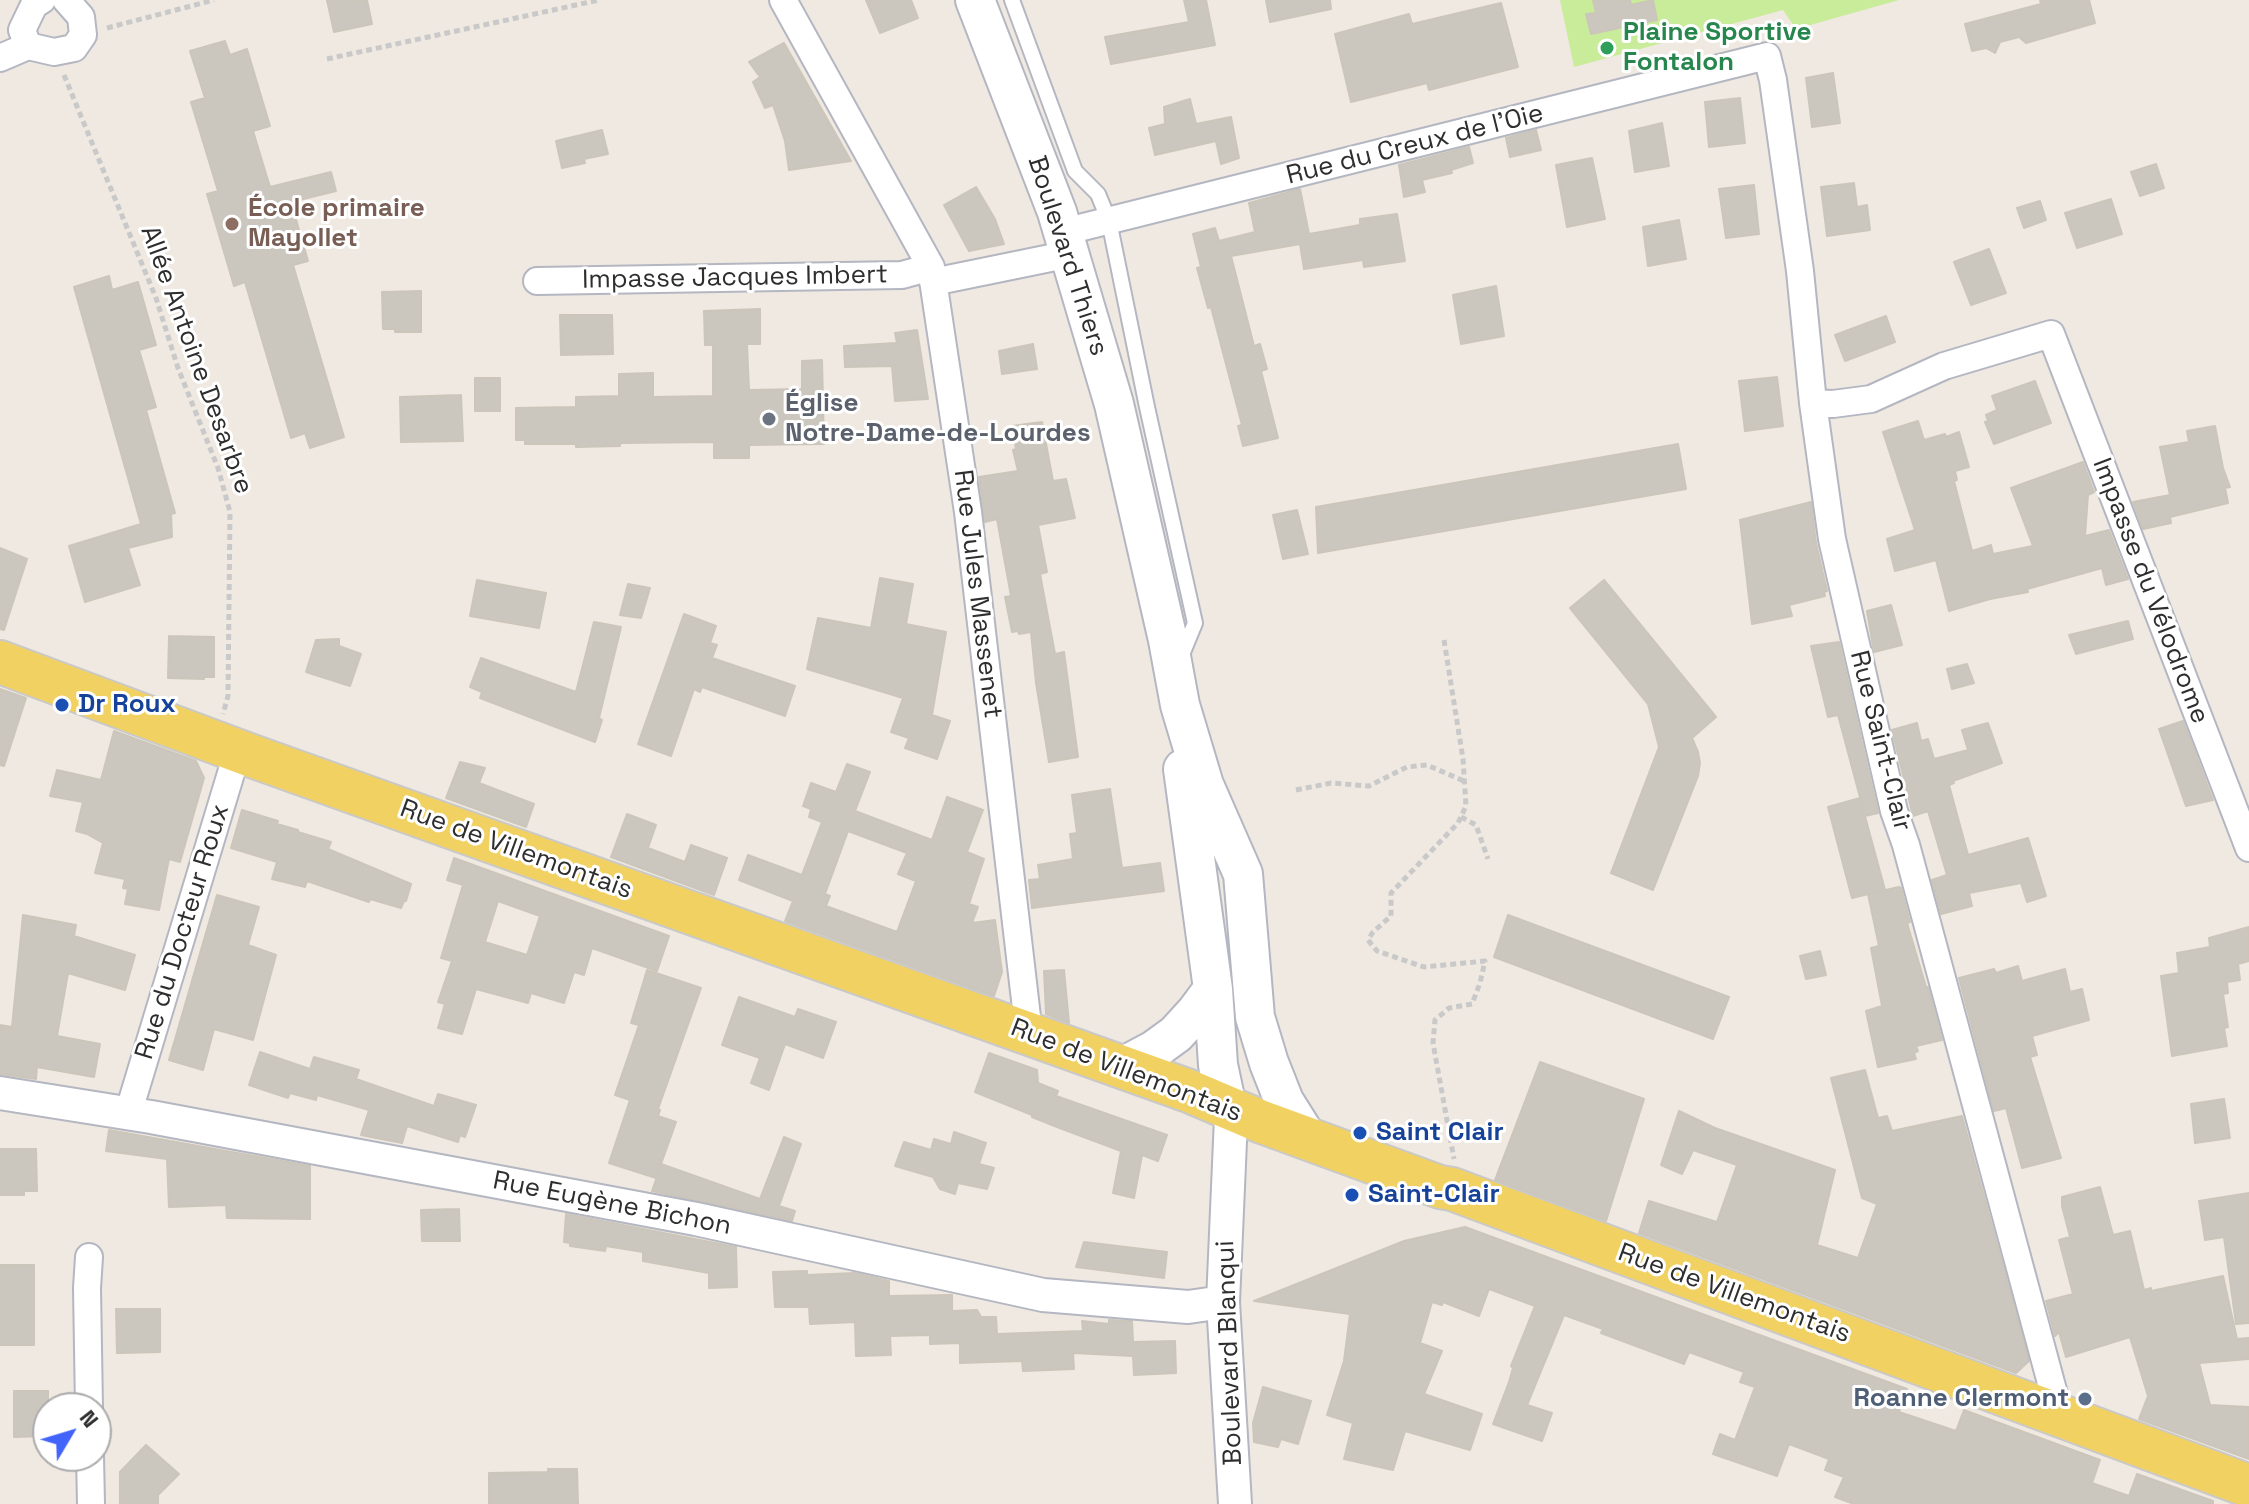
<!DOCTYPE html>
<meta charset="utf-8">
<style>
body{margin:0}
#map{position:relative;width:2249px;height:1504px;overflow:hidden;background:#efe9e1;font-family:"Space Grotesk",sans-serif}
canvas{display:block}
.north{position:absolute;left:32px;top:1392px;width:80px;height:80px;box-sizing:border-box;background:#fff;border:2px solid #ababab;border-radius:50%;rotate:52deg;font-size:22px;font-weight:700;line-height:32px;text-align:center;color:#2e2e2e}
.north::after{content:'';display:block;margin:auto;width:28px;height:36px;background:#4264fb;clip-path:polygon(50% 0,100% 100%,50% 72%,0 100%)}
</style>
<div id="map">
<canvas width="2249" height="1504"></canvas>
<div class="north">N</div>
</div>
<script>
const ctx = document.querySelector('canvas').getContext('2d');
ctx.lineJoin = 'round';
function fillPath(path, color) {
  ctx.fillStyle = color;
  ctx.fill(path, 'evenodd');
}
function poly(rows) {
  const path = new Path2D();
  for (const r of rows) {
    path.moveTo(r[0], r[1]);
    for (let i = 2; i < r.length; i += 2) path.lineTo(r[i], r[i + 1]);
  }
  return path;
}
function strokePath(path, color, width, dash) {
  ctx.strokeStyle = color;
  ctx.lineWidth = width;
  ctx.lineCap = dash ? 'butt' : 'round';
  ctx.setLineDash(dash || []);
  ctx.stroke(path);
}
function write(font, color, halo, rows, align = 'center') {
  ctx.font = font + ' "Space Grotesk",sans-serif';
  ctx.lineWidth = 6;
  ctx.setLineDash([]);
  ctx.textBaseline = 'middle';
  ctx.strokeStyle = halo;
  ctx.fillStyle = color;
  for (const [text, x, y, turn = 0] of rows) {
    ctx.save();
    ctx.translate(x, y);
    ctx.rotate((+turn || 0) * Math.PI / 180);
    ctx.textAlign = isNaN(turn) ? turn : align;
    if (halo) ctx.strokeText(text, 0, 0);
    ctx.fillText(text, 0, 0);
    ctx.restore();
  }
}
fillPath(poly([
 [1560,0,1899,0,1796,29,1783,10,1574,67]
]), '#c9ec9a');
const building = poly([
 [327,0,367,0,372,24,334,32,327,0],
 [866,0,911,0,918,18,880,33,866,0],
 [1184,0,1206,0,1215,45,1111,64,1105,37,1189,22,1184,0],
 [1266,0,1330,0,1331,9,1270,22,1266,0],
 [1593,0,1630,0,1631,5,1653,0,1657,20,1591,34,1586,14,1596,13,1593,0],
 [2040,0,2089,0,2095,23,2026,43,2019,37,2000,42,1995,53,1986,48,1972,51,1965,24,2041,4,2040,0],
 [1501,3,1518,67,1429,90,1427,83,1351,102,1335,34,1409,14,1412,24,1501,3],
 [225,41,230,55,247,49,270,126,253,131,270,187,331,172,336,191,291,202,308,261,293,265,344,437,310,448,305,433,291,438,245,282,234,286,207,194,218,191,191,102,205,98,190,51,225,41],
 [784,43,834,131,851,161,789,170,785,141,773,105,765,108,753,82,760,77,749,62,784,43],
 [1833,73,1840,123,1812,127,1806,78,1833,73],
 [1740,98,1745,143,1709,147,1705,102,1740,98],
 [1190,99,1196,124,1231,117,1239,158,1221,164,1216,141,1155,155,1149,128,1165,124,1164,107,1190,99],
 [1662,123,1669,166,1635,172,1629,131,1662,123],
 [602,130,608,154,584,159,585,163,562,168,556,141,602,130],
 [1536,130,1541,150,1510,157,1506,138,1536,130],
 [1469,147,1473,163,1451,170,1452,173,1422,180,1425,192,1404,197,1399,165,1469,147],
 [1592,158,1605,219,1567,227,1556,165,1592,158],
 [2156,164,2164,188,2140,196,2131,172,2156,164],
 [1854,183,1857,207,1867,205,1870,230,1827,236,1821,187,1854,183],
 [1754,185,1759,234,1726,238,1719,189,1754,185],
 [976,187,995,219,1004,244,969,251,944,205,976,187],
 [1300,189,1309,234,1360,225,1360,219,1397,214,1405,261,1364,267,1363,260,1304,269,1300,244,1231,256,1254,346,1260,344,1267,369,1261,371,1278,438,1243,446,1238,426,1242,425,1237,406,1211,307,1208,308,1197,268,1201,267,1193,234,1215,228,1219,241,1255,232,1249,203,1300,189],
 [2111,199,2122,234,2077,248,2065,213,2111,199],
 [2040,201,2046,220,2024,228,2017,208,2040,201],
 [1679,220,1686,259,1648,266,1643,227,1679,220],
 [1989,249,2006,293,1971,305,1954,262,1989,249],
 [109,276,112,290,138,282,156,345,139,350,156,407,146,410,175,513,171,514,172,537,128,548,140,585,85,602,69,546,141,524,74,287,109,276],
 [1496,286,1504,336,1461,344,1453,295,1496,286],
 [421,291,421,332,395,332,395,329,383,329,382,292,421,291],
 [760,309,760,344,747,344,749,390,802,389,802,361,822,360,824,444,749,445,749,458,714,458,714,442,620,443,620,446,576,447,576,444,525,444,525,440,516,440,516,408,576,407,576,397,619,396,619,374,653,373,653,397,713,396,713,345,705,345,704,311,760,309],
 [560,315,612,315,613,354,561,355,560,315],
 [1886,316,1895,342,1845,361,1835,335,1886,316],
 [917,330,928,399,895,401,892,366,845,367,844,346,897,343,895,333,917,330],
 [1033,344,1037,369,1002,374,999,351,1033,344],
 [1777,377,1783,426,1745,431,1739,381,1777,377],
 [475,378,500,378,500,411,475,411,475,378],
 [2035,381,2051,423,1994,444,1985,422,1988,421,1986,415,1997,410,1992,396,2035,381],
 [461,395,463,441,401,442,400,397,461,395],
 [1918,421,1924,440,1945,434,1946,437,1959,432,1969,467,1955,471,1957,480,1954,481,1972,551,1991,545,1993,554,2033,546,2011,488,2083,462,2094,492,2088,495,2085,536,2109,530,2128,579,2106,585,2102,568,2027,589,2028,592,1990,599,1949,611,1936,560,1895,571,1887,539,1915,530,1883,432,1918,421],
 [1042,422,1053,481,1066,479,1075,518,1038,525,1047,572,1040,574,1055,654,1064,652,1078,757,1049,762,1036,683,1031,632,1019,634,1018,631,1012,632,1005,597,1011,596,997,519,985,522,979,477,1018,471,1013,450,1016,449,1012,426,1042,422],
 [2215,426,2223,468,2230,487,2225,488,2228,503,2170,517,2171,523,2143,529,2133,502,2170,495,2160,447,2189,442,2187,431,2215,426],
 [1678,444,1686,489,1318,553,1316,507,1678,444],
 [1811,502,1816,543,1827,591,1824,592,1825,596,1789,605,1792,616,1752,624,1740,520,1811,502],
 [1297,510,1308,554,1283,559,1273,515,1297,510],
 [0,548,27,559,4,630,0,629,0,548],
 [880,578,913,584,906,624,946,632,932,715,950,721,937,759,905,748,909,738,891,732,903,698,807,669,818,618,871,628,880,578],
 [477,580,546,593,539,628,470,616,477,580],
 [1604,580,1716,717,1692,738,1698,752,1700,763,1698,776,1653,890,1611,873,1659,747,1648,704,1570,608,1604,580],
 [628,584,650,588,641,618,620,615,628,584],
 [1891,605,1902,645,1874,652,1867,611,1891,605],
 [684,614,716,626,710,643,717,645,712,658,795,686,785,716,702,687,700,692,694,689,671,756,638,744,684,614],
 [2128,621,2133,639,2076,654,2069,635,2128,621],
 [594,622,621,627,599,718,602,720,595,742,480,698,482,692,470,687,481,658,576,692,594,622],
 [169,636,214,637,214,677,204,677,204,679,168,678,169,636],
 [339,639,339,646,361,654,350,686,306,672,316,640,339,639],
 [1839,642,1878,813,1865,816,1838,715,1828,717,1811,646,1839,642],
 [1967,664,1974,683,1952,689,1947,669,1967,664],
 [0,689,26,698,4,766,0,765,0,689],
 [2183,721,2213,800,2186,806,2159,729,2183,721],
 [1917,723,1921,741,1928,739,1934,759,1968,750,1962,730,1988,723,2002,763,1953,781,1954,783,1949,785,1968,855,2028,838,2046,896,2027,902,2021,883,1969,893,1972,906,1941,914,1932,880,1947,875,1928,811,1913,816,1892,730,1917,723],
 [114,731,196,761,204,778,180,862,169,859,159,910,125,904,128,889,123,888,125,879,95,873,103,843,87,834,76,831,83,802,50,796,57,770,101,780,114,731],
 [460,762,485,768,479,783,534,804,526,827,446,798,460,762],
 [847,764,870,772,855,811,932,840,947,797,983,810,967,852,984,859,969,904,978,907,972,923,995,920,1002,972,994,996,785,921,793,901,739,880,748,855,802,875,822,822,809,817,811,809,803,806,811,783,836,792,847,764],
 [848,831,907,853,898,874,916,881,897,932,826,906,830,896,825,894,848,831],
 [1110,789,1122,868,1160,863,1164,891,1032,908,1029,880,1040,879,1038,865,1073,859,1070,834,1077,833,1072,795,1110,789],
 [1860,798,1885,890,1852,898,1828,807,1860,798],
 [242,810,278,821,277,824,298,830,298,832,331,842,328,849,411,884,406,901,404,901,401,908,370,899,369,902,307,881,305,887,272,879,277,862,231,848,242,810],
 [627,814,656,825,648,848,685,862,691,845,727,858,714,895,611,857,627,814],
 [454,858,669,936,657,971,592,948,584,975,574,972,564,1003,531,993,528,1003,476,989,462,1034,438,1028,445,1004,438,1002,452,961,441,958,463,885,447,880,454,858],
 [498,901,540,916,527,955,485,942,498,901],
 [1899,887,1901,888,1910,922,1907,923,1926,987,1928,987,1942,1040,1916,1046,1918,1051,1914,1053,1916,1059,1878,1067,1866,1011,1882,1006,1871,948,1879,946,1868,894,1899,887],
 [217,895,259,907,248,945,276,955,253,1040,214,1029,203,1070,169,1060,217,895],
 [23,915,76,925,74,936,135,955,125,990,68,973,57,1036,100,1044,94,1077,37,1067,36,1079,0,1074,0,1025,12,1027,23,915],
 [1508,915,1729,997,1713,1039,1494,957,1508,915],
 [2249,927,2249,961,2238,964,2240,980,2227,982,2228,993,2223,994,2228,1027,2224,1028,2227,1046,2172,1056,2161,976,2179,973,2177,953,2210,947,2209,938,2249,927],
 [1820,951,1826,975,1806,979,1800,956,1820,951],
 [2018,966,2022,981,2065,969,2070,992,2082,989,2089,1020,2032,1036,2037,1055,2030,1057,2061,1158,2022,1168,2006,1108,1994,1111,1959,978,1994,969,1996,973,2018,966],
 [647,970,701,988,658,1109,660,1110,658,1116,676,1122,661,1164,760,1199,784,1137,801,1144,779,1206,795,1211,792,1221,652,1191,660,1168,656,1178,609,1163,630,1100,615,1095,639,1025,631,1023,647,970],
 [1064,970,1069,1023,1046,1014,1044,971,1064,970],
 [739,997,795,1017,798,1009,836,1022,823,1058,785,1044,769,1090,751,1083,760,1058,722,1045,739,997],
 [260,1052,310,1069,314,1057,359,1070,356,1079,434,1106,438,1094,476,1105,465,1137,460,1135,458,1142,407,1126,402,1143,361,1135,369,1110,317,1095,316,1100,290,1093,288,1098,249,1085,260,1052],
 [989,1053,1037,1070,1038,1083,1058,1091,1056,1096,1167,1135,1158,1161,1142,1155,1134,1198,1113,1193,1121,1151,1057,1127,1032,1117,1032,1115,975,1092,989,1053],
 [1540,1062,1644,1099,1606,1221,1495,1180,1540,1062],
 [1865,1070,1878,1118,1887,1116,1892,1131,1962,1116,2029,1361,2016,1373,1639,1233,1649,1201,1717,1222,1737,1165,1693,1150,1682,1174,1661,1165,1679,1111,1715,1128,1835,1170,1817,1245,1858,1258,1877,1204,1862,1198,1831,1078,1865,1070],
 [2224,1099,2230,1138,2195,1143,2191,1104,2224,1099],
 [109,1130,310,1166,310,1219,227,1218,226,1205,169,1207,167,1159,106,1151,109,1130],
 [954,1132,986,1143,979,1164,994,1168,987,1189,958,1183,955,1194,940,1189,933,1177,895,1166,904,1142,931,1150,934,1139,951,1144,954,1132],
 [0,1149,36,1149,37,1191,24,1191,24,1195,0,1195,0,1149],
 [2100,1187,2113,1235,2130,1231,2144,1290,2151,1288,2151,1291,2223,1276,2237,1339,2249,1338,2249,1359,2199,1363,2210,1405,2249,1407,2249,1459,2139,1419,2148,1396,2130,1337,2066,1357,2059,1332,2055,1336,2046,1301,2073,1294,2059,1240,2070,1237,2062,1206,2062,1197,2100,1187],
 [2249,1193,2249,1323,2236,1324,2224,1237,2205,1240,2199,1201,2249,1193],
 [459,1209,460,1241,422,1241,421,1210,459,1209],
 [566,1214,736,1247,737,1287,709,1288,709,1273,643,1261,643,1252,606,1246,605,1251,570,1246,570,1243,564,1242,566,1214],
 [1465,1227,1907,1389,1899,1412,1956,1431,1964,1410,2100,1460,2092,1483,2129,1496,2137,1474,2213,1501,2213,1504,1854,1504,1835,1497,1844,1477,1825,1470,1829,1459,1789,1444,1777,1476,1713,1454,1720,1434,1735,1440,1755,1387,1740,1382,1744,1372,1689,1352,1684,1364,1601,1333,1603,1329,1564,1315,1527,1405,1552,1413,1542,1441,1493,1424,1509,1382,1513,1368,1511,1366,1535,1306,1489,1289,1479,1316,1443,1302,1442,1305,1432,1302,1420,1343,1442,1351,1424,1394,1482,1414,1470,1450,1405,1431,1393,1470,1344,1459,1353,1423,1327,1415,1344,1361,1350,1314,1254,1301,1404,1241,1465,1227],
 [1084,1242,1167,1252,1164,1278,1076,1267,1084,1242],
 [0,1265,34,1265,34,1345,0,1345,0,1265],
 [807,1271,807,1275,855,1273,889,1281,889,1296,952,1295,952,1311,977,1310,981,1317,996,1317,997,1334,1083,1331,1082,1321,1109,1324,1109,1320,1132,1321,1133,1342,1175,1341,1176,1373,1134,1375,1133,1356,1073,1353,1074,1369,1023,1371,1022,1361,960,1363,960,1343,930,1344,930,1335,890,1336,891,1355,856,1356,855,1322,810,1324,809,1307,775,1307,773,1272,807,1271],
 [116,1309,160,1309,160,1352,117,1353,116,1309],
 [1263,1387,1311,1401,1298,1444,1281,1439,1278,1447,1254,1442,1253,1423,1263,1387],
 [14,1391,48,1391,48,1436,14,1437,14,1391],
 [146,1445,179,1474,158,1495,158,1504,120,1504,120,1472,146,1445],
 [548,1469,577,1469,578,1504,489,1504,489,1473,548,1472,548,1469]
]);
fillPath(building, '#cbc7bf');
strokePath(building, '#cbc5ba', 2);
const service = poly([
 [1012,0,1075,171,1098,194,1109,221,1147,407,1195,623,1181,657]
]);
const minor = poly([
 [783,0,931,267,968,512,1029,1034],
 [28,46,22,30,34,5,42,0],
 [0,58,28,46,54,52,74,48,83,35,81,17,66,0],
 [1063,232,1767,56,1773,80,1800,271,1813,403,1832,539,1894,811,1906,845,2054,1394,2050,1413],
 [537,281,902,275,931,267],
 [933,282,1070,254],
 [1813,403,1833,404,1871,399,1944,366,2051,334,2249,848],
 [128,1114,238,750],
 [89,1408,87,1288,89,1257],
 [90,1456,91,1504]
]);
const tertiary = poly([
 [0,1093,151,1117,696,1219,1043,1295,1188,1307,1223,1302],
 [1227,1107,1231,1118,1223,1302,1235,1504]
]);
const secondary = poly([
 [975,0,1057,212,1114,404,1168,640,1180,705,1204,785,1243,874,1255,1017,1269,1063,1284,1101,1306,1136],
 [1183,769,1213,989,1218,1065,1227,1107],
 [1122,1067,1154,1050,1176,1034,1196,1012,1213,989]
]);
const primary = poly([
 [0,662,252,756,1189,1091,1262,1122,1440,1187,1452,1189,2249,1486]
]);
strokePath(service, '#b4b7c1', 18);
strokePath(minor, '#b4b7c1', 30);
strokePath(tertiary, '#b4b7c1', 36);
strokePath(secondary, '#b4b7c1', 42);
strokePath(primary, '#c9c9c9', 46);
strokePath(poly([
 [107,28,214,0],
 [327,59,599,0],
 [64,75,156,298,178,368,218,468,230,512,228,696,223,714],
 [1444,640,1463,759,1466,806,1458,823,1391,893,1391,916,1373,932,1368,940,1377,951,1424,967,1485,961,1480,983,1472,1004,1449,1008,1435,1020,1433,1043,1454,1159],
 [1296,790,1331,783,1369,786,1407,767,1427,765,1464,781],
 [1461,817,1476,825,1488,859]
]), '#c9c9c9', 5, [6, 4]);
strokePath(service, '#fff', 14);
strokePath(minor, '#fff', 26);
strokePath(tertiary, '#fff', 32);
strokePath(secondary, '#fff', 38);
strokePath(primary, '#f2d163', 42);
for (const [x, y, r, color] of [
 [1607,48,8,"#2e9e5b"],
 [232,224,8,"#8d6e63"],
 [769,419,8,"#6b7280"],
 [62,705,8,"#1a4fb4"],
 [1360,1133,8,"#1a4fb4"],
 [1352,1195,8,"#1a4fb4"],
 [2085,1399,8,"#5c6f8a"]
]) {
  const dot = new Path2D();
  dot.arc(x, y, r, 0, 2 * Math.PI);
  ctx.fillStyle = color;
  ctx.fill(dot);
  strokePath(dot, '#fff', 3);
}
write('bold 26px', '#27864d', '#fff', [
 ["Plaine Sportive",1623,33],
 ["Fontalon",1623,63]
], 'left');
write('26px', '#2e2e2e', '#fff', [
 ["Rue du Creux de l'Oie",1415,145,-14],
 ["Boulevard Thiers",1067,256,72],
 ["Impasse Jacques Imbert",735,278,-1],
 ["Allée Antoine Desarbre",196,360,70],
 ["Impasse du Vélodrome",2150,591,69],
 ["Rue Jules Massenet",977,594,83],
 ["Rue Saint-Clair",1880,741,76],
 ["Rue de Villemontais",516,850,20],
 ["Rue du Docteur Roux",183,932,-73],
 ["Rue de Villemontais",1126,1071,21],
 ["Rue Eugène Bichon",612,1204,11],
 ["Rue de Villemontais",1734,1294,20],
 ["Boulevard Blanqui",1230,1353,-92]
]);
write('bold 26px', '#785e54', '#fff', [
 ["École primaire",248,209],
 ["Mayollet",248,239]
], 'left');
write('bold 26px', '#5b616d', '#fff', [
 ["Église",785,404],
 ["Notre-Dame-de-Lourdes",785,434]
], 'left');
write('bold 26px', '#164399', '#fff', [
 ["Dr Roux",78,705],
 ["Saint Clair",1376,1133],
 ["Saint-Clair",1368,1195]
], 'left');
write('bold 26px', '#4e5e75', '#fff', [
 ["Roanne Clermont",2069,1399]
], 'right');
</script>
